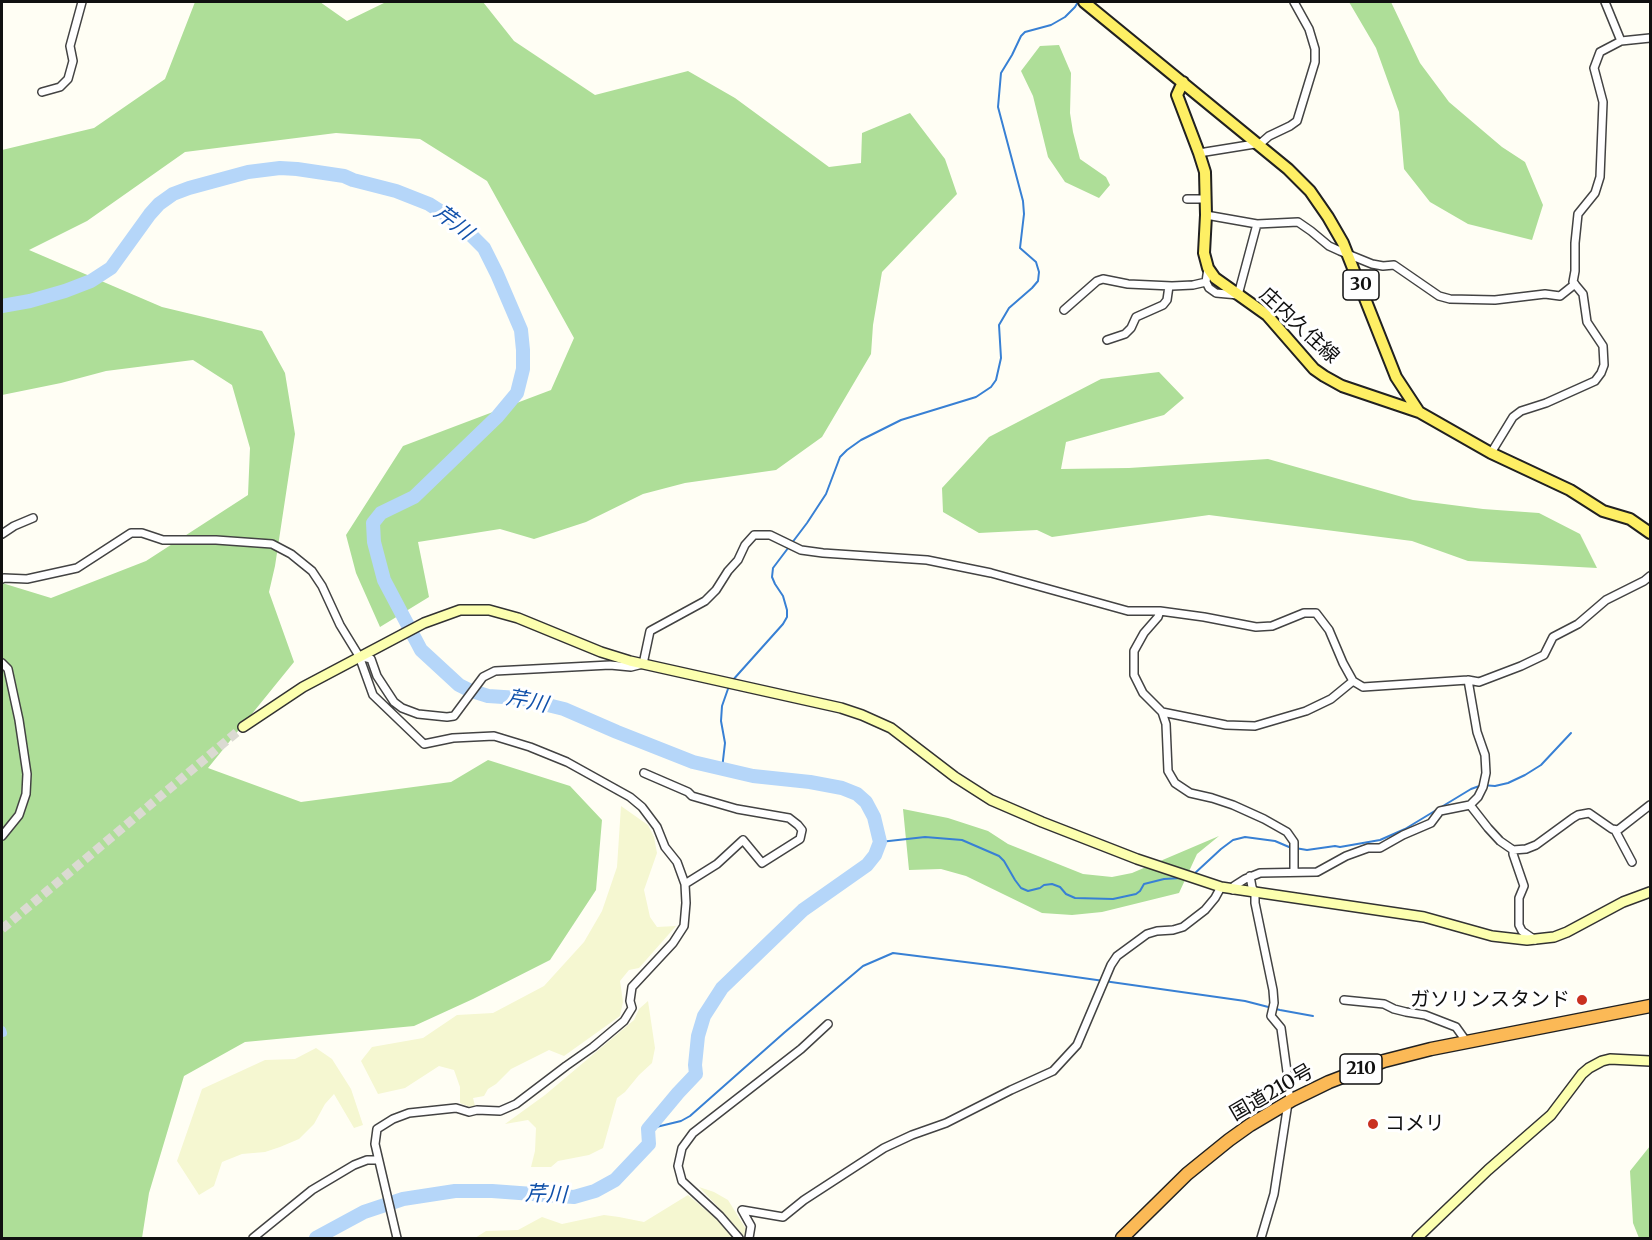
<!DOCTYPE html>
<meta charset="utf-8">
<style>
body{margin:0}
#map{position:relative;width:1652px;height:1240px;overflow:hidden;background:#fffef4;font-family:Merriweather,serif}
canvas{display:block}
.frame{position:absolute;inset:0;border:3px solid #101010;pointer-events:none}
</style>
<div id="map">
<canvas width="1652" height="1240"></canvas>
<div class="frame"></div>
</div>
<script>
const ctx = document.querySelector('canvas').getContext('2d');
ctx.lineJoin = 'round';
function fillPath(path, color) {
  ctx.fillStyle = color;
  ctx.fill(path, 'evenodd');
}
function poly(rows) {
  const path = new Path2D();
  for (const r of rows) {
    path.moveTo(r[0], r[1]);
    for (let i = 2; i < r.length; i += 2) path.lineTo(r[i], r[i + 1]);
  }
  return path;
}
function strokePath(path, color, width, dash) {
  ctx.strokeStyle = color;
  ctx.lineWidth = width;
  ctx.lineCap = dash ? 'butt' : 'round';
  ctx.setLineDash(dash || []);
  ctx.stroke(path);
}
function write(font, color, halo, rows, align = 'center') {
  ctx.font = font + ' Merriweather,"Noto Sans JP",serif';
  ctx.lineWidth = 6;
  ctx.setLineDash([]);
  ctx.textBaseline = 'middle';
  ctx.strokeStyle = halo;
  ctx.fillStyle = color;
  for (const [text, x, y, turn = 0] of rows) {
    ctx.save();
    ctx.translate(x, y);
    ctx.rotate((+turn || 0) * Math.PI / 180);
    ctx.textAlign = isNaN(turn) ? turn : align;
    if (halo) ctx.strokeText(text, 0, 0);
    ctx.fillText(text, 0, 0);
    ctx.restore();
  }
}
fillPath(poly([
 [621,806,648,825,654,837,657,853,644,890,650,917,657,927,676,926,639,968,629,970,620,981,623,1002,620,1016,564,1056,549,1050,511,1069,496,1084,488,1089,484,1096,473,1098,475,1106,470,1107,460,1103,460,1087,454,1070,439,1066,405,1088,378,1094,361,1061,372,1047,423,1038,457,1015,493,1013,544,986,584,942,602,911,617,867],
 [648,1001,655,1048,652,1063,639,1075,625,1092,617,1098,603,1148,589,1155,558,1161,551,1167,531,1167,535,1151,536,1128,528,1120,505,1124,545,1095,634,1020,639,1009],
 [316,1048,332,1059,351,1089,363,1125,354,1128,334,1094,325,1104,314,1124,299,1139,280,1147,265,1152,242,1154,222,1162,214,1186,199,1195,177,1161,202,1089,265,1060,295,1059],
 [699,1187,714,1192,728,1200,746,1229,746,1238,718,1207],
 [688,1195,720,1222,734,1238,475,1238,486,1231,518,1230,542,1217,562,1224,604,1215,619,1217,644,1222]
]), '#f5f7d1');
fillPath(poly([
 [195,2,320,2,347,21,386,2,483,2,514,41,595,95,688,71,735,98,829,167,861,163,862,133,910,113,945,159,957,194,882,272,873,325,871,354,822,437,776,470,685,483,643,494,586,522,534,539,500,529,418,542,429,597,380,627,356,573,346,535,403,446,551,390,574,338,487,181,420,139,336,133,185,152,87,221,29,250,162,307,262,331,285,373,295,434,275,566,269,592,294,662,208,768,301,802,451,782,488,760,570,786,602,820,596,890,550,960,473,999,414,1026,245,1042,184,1076,149,1193,142,1238,2,1238,2,583,51,598,146,561,248,495,250,448,232,385,193,360,106,371,61,383,2,395,2,150,94,128,165,79],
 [1349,2,1391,2,1420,63,1449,102,1502,147,1525,162,1543,205,1532,240,1468,224,1430,202,1404,169,1399,112,1376,48],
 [1059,45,1071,73,1070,113,1073,132,1080,159,1106,177,1110,185,1099,198,1065,182,1048,157,1033,96,1021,71,1040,46],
 [1159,372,1184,398,1164,415,1066,442,1061,469,1129,468,1268,459,1413,500,1483,509,1539,513,1580,534,1597,568,1468,561,1412,541,1209,515,1052,537,1037,530,979,533,943,512,942,488,989,437,1101,379],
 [903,809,948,818,988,831,1008,844,1083,874,1112,877,1132,873,1219,836,1197,854,1179,893,1102,912,1072,915,1042,913,966,876,941,869,909,870],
 [1650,1146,1650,1238,1639,1238,1633,1223,1630,1171]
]), '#aede98');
strokePath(poly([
 [732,681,783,624,787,617,787,610,783,596,775,584,772,577,773,568,807,523,826,494,840,457,847,450,861,440,901,420,976,397,991,387,996,380,1001,358,999,325,1009,308,1032,288,1038,281,1039,272,1036,262,1020,248,1024,214,1023,201,998,107,1001,73,1012,55,1021,36,1025,32,1051,25,1065,17,1075,7,1078,2],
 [722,769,725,743,721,721,722,706,729,686],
 [880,842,925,837,962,840,999,856,1004,861,1015,880,1021,888,1028,891,1040,888,1044,885,1052,884,1060,887,1066,894,1075,898,1113,899,1136,894,1140,891,1144,884,1164,879,1181,878],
 [1194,874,1221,849,1233,840,1245,837,1275,841,1289,847,1307,850,1335,846,1340,847,1380,840,1405,829,1471,789,1482,785,1495,786,1508,783,1525,775,1541,765,1571,733],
 [648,1129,681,1121,690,1116,785,1032,863,966,893,953,1005,967,1245,1001,1280,1010,1313,1016]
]), '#3880d4', 2);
strokePath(poly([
 [2,1030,3,1033]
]), '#b5d6f9', 8);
strokePath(poly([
 [2,306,30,301,65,291,91,281,111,268,150,214,159,204,173,194,189,188,248,172,280,168,297,169,344,176,353,180,396,191,429,204,460,224,484,248,497,274,521,330,523,350,523,369,517,393,497,417,414,497,381,513,373,523,374,542,384,580,421,650,459,685,469,690,488,696,519,698,564,709,617,732,693,762,753,776,810,782,842,788,857,794,866,802,874,817,880,842,875,855,867,865,803,910,722,988,704,1016,698,1036,695,1065,696,1074,678,1093,648,1129,649,1144,615,1180,595,1191,574,1197,492,1191,455,1191,403,1199,364,1212,316,1238]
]), '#b5d6f9', 14);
strokePath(poly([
 [2,929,243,727]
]), '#dbdad2', 9, [9, 4.5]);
const street = poly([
 [1605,2,1621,41],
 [42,92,60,87,68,79,73,61,70,46,82,2],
 [1199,153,1261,143,1269,136,1290,126,1297,121,1315,62,1315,49,1309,29,1294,2],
 [1187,199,1205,199],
 [1206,215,1257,224,1298,222,1311,231,1329,246,1340,251,1372,264,1383,266,1394,265,1439,296,1450,299,1495,300,1545,294,1560,296,1575,284],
 [1208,268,1206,282,1209,288,1216,293,1238,295,1257,224],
 [1064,310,1097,281,1103,279,1128,284,1172,286,1193,285,1206,282],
 [1107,340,1125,334,1131,328,1136,317,1163,305,1167,300,1169,286],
 [1491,453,1513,417,1521,411,1546,403,1595,381,1601,373,1604,365,1603,346,1587,322,1583,294,1573,282,1575,271,1575,243,1578,214,1595,193,1600,177,1603,102,1594,68,1600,52,1621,41,1650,38],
 [2,534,14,526,33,518],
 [2,579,4,578,27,579,77,568,131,533,142,533,163,540,216,540,272,544,291,554,312,571,322,586,340,625,359,656,373,695,424,744,453,738,494,736,530,747,567,762,630,797,642,807,657,827,665,847,677,862,685,884,686,903,684,926,673,943,632,987,630,1001,632,1008,624,1021,593,1047,566,1066,516,1104,500,1111,477,1110,469,1112,456,1108,409,1113,393,1119,377,1129,375,1144,397,1238],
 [1160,611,1158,617,1144,633,1134,651,1134,675,1143,693,1162,712,1166,724,1168,771,1175,783,1190,793,1212,798,1233,805,1264,819,1287,832,1294,842,1294,872],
 [359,656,371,659,377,676,394,702,402,708,418,714,447,717,454,716,483,677,495,671,610,665,631,667,643,664,650,631,705,601,716,590,728,571,738,560,745,545,754,535,770,535,801,550,823,553,927,560,991,573,1128,611,1160,611,1204,617,1256,627,1272,626,1304,613,1316,613,1329,630,1343,663,1353,681,1363,687,1468,680,1479,682,1521,666,1544,655,1553,637,1578,624,1606,600,1644,581,1650,576],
 [2,663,8,669,19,720,27,774,26,794,19,815,2,836],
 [1162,712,1226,725,1255,726,1306,711,1331,699,1353,681],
 [644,773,688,792,692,796,737,809,789,818,798,825,802,830,800,839,762,863,743,840,717,864,685,884],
 [1470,805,1488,828,1500,841,1513,850,1526,849,1536,845,1573,818,1578,815,1589,813,1612,829,1618,830,1650,805],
 [1615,830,1632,862],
 [1513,850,1513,854,1524,886,1519,898,1519,925,1522,931,1535,940],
 [1250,876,1252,887,1255,893,1255,903,1273,990,1274,1003,1271,1016,1281,1028,1288,1079,1289,1094,1292,1100],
 [1233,890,1234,886,1245,879,1260,873,1317,872,1346,856,1368,848,1380,848,1403,835,1431,823,1440,811,1470,805,1478,797,1483,787,1486,773,1485,755,1477,732,1468,680],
 [1344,1000,1384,1004,1394,1009,1406,1012,1425,1015,1456,1027,1466,1041],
 [253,1238,312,1190,354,1165,367,1160,378,1160],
 [739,1238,720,1216,682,1181,678,1166,682,1148,693,1133,801,1049,828,1024],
 [749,1238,751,1226,742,1210,783,1217,804,1200,884,1148,912,1135,946,1123,1011,1090,1053,1071,1077,1045,1111,965,1117,956,1147,934,1157,931,1173,930,1183,927,1205,910,1215,898,1221,887],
 [1261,1238,1274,1194,1288,1103]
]);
const secondary = poly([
 [243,727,303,687,424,623,460,610,489,610,518,618,601,652,630,661,841,708,862,715,891,728,955,777,991,800,1042,822,1137,859,1221,887,1424,917,1492,936,1527,940,1554,937,1567,932,1623,902,1650,892],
 [1417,1238,1488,1170,1551,1115,1582,1074,1589,1068,1602,1061,1610,1059,1650,1061]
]);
const primary = poly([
 [1084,2,1288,169,1310,191,1328,217,1343,243,1396,377,1419,412,1491,453,1570,490,1603,511,1630,519,1650,533],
 [1183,82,1177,95,1199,153,1205,172,1206,215,1204,253,1208,268,1215,278,1267,315,1314,369,1324,376,1342,386,1419,412]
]);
const highway = poly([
 [1122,1238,1187,1174,1229,1140,1250,1125,1292,1100,1329,1082,1384,1061,1431,1049,1650,1006]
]);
strokePath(street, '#434343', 10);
strokePath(secondary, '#323232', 12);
strokePath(primary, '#212121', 14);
strokePath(highway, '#212121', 15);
strokePath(street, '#fff', 7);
strokePath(secondary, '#fcffaf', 9);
strokePath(primary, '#feef64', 10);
strokePath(highway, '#fbb956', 12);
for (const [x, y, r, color] of [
 [1582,1000,6,"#c93020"],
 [1373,1124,6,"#c93020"]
]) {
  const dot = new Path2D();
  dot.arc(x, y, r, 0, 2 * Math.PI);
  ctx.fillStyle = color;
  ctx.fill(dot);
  strokePath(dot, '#fff', 2);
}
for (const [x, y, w] of [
 [1361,285,36],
 [1361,1069,42]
]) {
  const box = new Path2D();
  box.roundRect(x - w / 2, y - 15, w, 30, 4.5);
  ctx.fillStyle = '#fff';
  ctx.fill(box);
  strokePath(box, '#101010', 1.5);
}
write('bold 18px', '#101010', null, [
 ["30",1361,285],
 ["210",1361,1069]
]);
write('20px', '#101010', '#fff', [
 ["庄内久住線",1299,326,43],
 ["国道210号",1272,1093,-30]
]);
write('20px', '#101010', '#fff', [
 ["ガソリンスタンド",1570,1000],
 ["コメリ",1385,1124,"left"]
], 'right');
write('italic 21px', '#1151aa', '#fff', [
 ["芹川",453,223,38],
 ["芹川",527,702,11],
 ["芹川",546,1195,2]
]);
</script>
